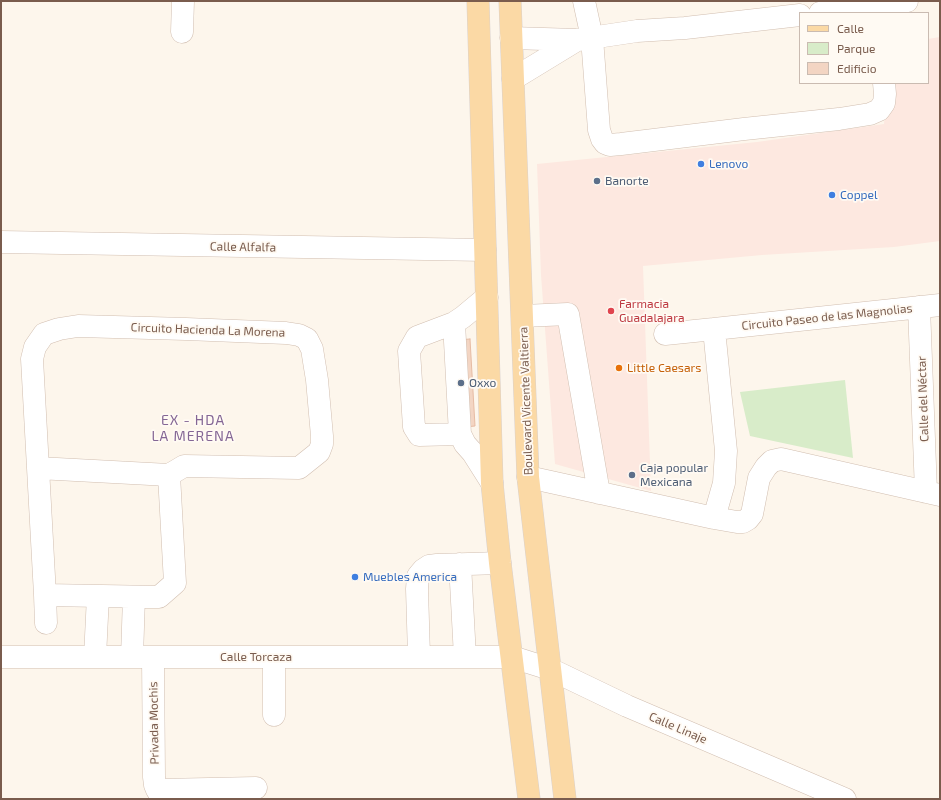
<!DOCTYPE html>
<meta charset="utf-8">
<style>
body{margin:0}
#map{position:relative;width:941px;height:800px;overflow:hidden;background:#fdf6ec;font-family:"Exo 2",sans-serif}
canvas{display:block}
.frame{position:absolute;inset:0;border:2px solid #7a5c4d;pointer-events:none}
.legend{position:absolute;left:799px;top:12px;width:130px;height:72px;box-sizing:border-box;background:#fffaf3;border:1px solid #cabbb1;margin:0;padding:5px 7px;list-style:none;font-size:12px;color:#7a5c4d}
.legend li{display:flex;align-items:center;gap:8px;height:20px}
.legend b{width:20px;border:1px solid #cabbb1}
</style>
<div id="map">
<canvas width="941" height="800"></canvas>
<div class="frame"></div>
<ul class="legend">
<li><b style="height:5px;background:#fbd9a5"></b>Calle</li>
<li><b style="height:11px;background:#d8ecc9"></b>Parque</li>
<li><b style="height:11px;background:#f3d5c3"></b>Edificio</li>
</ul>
</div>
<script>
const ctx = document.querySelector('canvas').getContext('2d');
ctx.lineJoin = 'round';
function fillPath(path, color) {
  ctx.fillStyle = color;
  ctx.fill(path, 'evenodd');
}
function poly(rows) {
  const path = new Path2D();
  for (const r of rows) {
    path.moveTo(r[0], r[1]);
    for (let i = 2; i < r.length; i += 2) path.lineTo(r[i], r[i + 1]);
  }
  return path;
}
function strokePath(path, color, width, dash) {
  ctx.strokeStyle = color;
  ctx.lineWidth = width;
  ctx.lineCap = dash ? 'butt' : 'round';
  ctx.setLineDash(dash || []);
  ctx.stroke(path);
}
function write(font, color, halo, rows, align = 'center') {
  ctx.font = font + ' "Exo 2",sans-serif';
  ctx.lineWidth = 3.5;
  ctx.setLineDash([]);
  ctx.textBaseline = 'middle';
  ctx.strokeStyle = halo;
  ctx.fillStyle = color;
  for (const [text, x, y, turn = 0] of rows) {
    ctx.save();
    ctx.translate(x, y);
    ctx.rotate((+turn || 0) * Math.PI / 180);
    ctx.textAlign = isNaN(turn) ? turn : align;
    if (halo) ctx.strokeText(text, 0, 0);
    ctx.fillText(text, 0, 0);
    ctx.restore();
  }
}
fillPath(poly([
 [940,37,940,241,894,247,762,255,643,266,651,491,555,464,541,275,537,164,757,142,884,124,887,83,928,83,928,39]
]), '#fde8e0');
fillPath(poly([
 [845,380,853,458,750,436,740,392]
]), '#d8ecc9');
const building = poly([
 [470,339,475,426,454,428,446,341,470,339]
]);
fillPath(building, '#f3d5c3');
strokePath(building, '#e6bba3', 1);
const minor = poly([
 [584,1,592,38,599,130,602,139,605,143,610,145,621,144,744,129,839,119,870,114,879,110,884,103,885,94,884,83],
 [820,13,907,1],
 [182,32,183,1],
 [511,38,577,40,637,31,685,28,800,15],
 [513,79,577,40],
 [1,242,485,250],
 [487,297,463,317,454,323,460,434,465,444,473,453,492,483],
 [919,307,926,492],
 [523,316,568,314,599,493],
 [454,323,417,337,409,351,414,427,419,435,460,434],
 [665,334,714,329],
 [38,468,169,475,184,466,299,468,319,452,322,444,322,436,317,380,312,349,307,339,299,335,286,333,186,329,78,326,59,329,44,334,35,347,32,359,38,468,45,595,46,623],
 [528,477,714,518,737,522,743,522,748,519,752,514,759,478,766,467,772,461,781,459,940,495],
 [714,518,724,483,726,451,714,329,940,305],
 [460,564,465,657],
 [45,595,159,597,175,583,169,475],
 [419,656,417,589,418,576,423,570,429,566,437,565,500,563],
 [1,657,512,657,550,669,627,706,845,799],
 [95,657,98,596],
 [132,657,134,597],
 [153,657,154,777,155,785,157,790,161,790,256,788],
 [274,657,274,715]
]);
const major = poly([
 [478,1,492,483,500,563,529,799],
 [510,1,528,477,565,799]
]);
strokePath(minor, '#d1beb0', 23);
strokePath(major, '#dad1cd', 23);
strokePath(minor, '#fff', 22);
strokePath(major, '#fbd9a5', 22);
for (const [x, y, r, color] of [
 [701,164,4,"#3f7fe0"],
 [597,181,4,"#5c6f8a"],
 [832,195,4,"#3f7fe0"],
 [611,311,4,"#e0444e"],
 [619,368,4,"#e8710a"],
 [461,383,4,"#5c6f8a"],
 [632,475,4,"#5c6f8a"],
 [355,577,4,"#3f7fe0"]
]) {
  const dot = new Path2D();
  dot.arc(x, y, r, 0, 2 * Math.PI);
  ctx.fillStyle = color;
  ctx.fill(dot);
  strokePath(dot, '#fffaf3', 1.5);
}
write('12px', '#366cbe', '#fffaf3', [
 ["Lenovo",709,164],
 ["Coppel",840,195],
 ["Muebles America",363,577]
], 'left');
write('12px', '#4e5e75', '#fffaf3', [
 ["Banorte",605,181],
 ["Oxxo",469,383],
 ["Caja popular",640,468],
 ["Mexicana",640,482]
], 'left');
write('12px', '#7a5c4d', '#fffaf3', [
 ["Calle Alfalfa",243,247,1],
 ["Circuito Paseo de las Magnolias",827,317,-6],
 ["Circuito Hacienda La Morena",208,330,2],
 ["Calle del Néctar",923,399,-92],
 ["Boulevard Vicente Valtierra",526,401,-92],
 ["Calle Torcaza",256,657],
 ["Privada Mochis",154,723,-91],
 ["Calle Linaje",678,728,23]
]);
write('12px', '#be3a42', '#fffaf3', [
 ["Farmacia",619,304],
 ["Guadalajara",619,318]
], 'left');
write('12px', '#c56008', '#fffaf3', [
 ["Little Caesars",627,368]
], 'left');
ctx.letterSpacing = '1px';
write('14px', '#846695', '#fffaf3', [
 ["EX - HDA",193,420],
 ["LA MERENA",193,436]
]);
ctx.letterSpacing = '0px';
</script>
